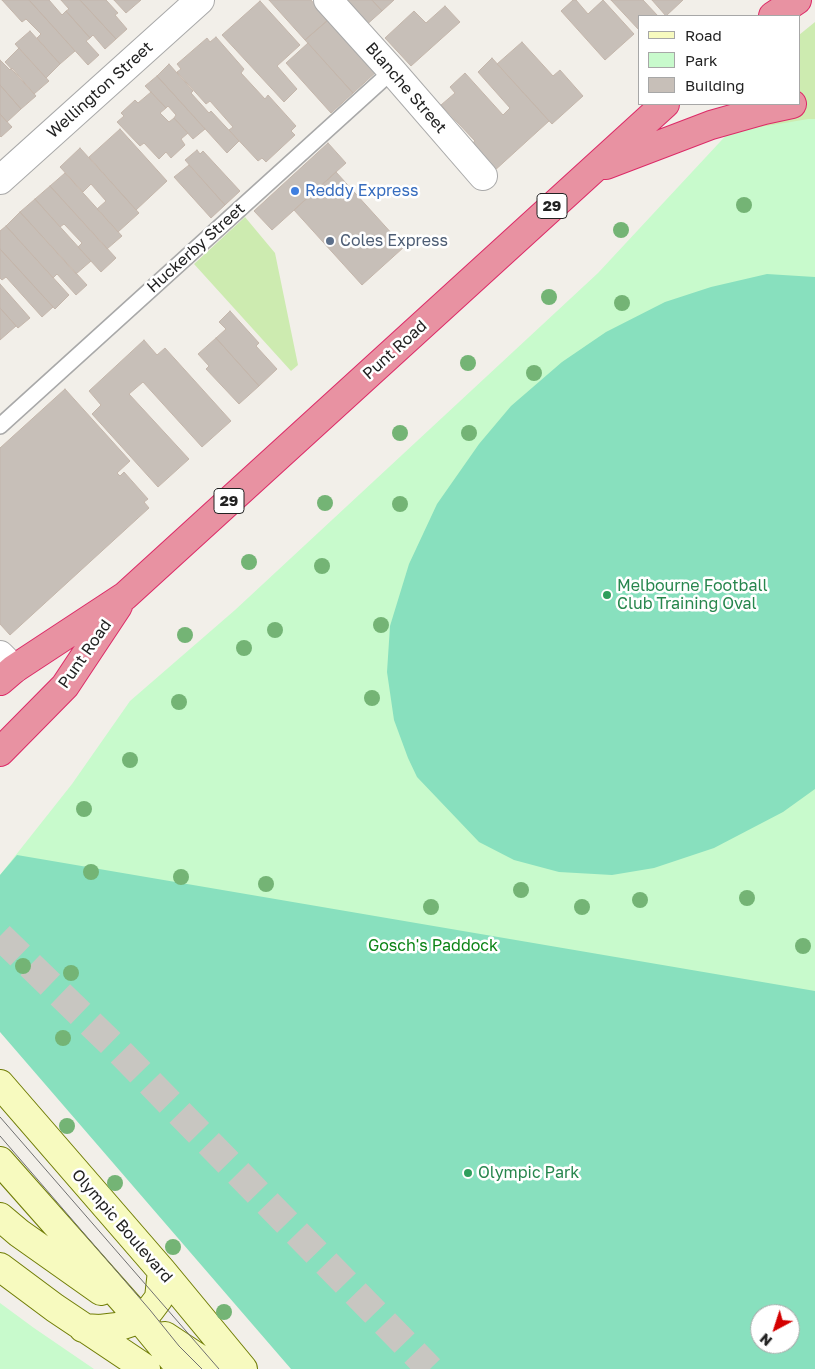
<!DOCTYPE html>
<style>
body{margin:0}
#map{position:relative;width:815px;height:1369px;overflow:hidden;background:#f2efe9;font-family:"Golos Text",sans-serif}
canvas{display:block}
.legend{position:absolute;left:638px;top:15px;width:162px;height:90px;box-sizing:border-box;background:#fff;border:1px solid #a7a7a7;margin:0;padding:6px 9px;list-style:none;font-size:15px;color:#222}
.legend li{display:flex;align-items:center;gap:10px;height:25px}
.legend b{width:25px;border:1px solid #a7a7a7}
.north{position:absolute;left:750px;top:1304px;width:50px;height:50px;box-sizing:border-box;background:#fff;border:1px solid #a7a7a7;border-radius:50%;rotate:220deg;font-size:14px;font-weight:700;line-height:20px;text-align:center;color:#222}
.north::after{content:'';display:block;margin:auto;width:18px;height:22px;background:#d40000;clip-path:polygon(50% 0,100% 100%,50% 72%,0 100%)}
</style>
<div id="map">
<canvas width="815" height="1369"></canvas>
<ul class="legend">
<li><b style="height:6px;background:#f7fabf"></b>Road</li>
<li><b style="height:14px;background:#c8facc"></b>Park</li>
<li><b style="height:14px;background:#c7bfb8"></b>Building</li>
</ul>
<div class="north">N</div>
</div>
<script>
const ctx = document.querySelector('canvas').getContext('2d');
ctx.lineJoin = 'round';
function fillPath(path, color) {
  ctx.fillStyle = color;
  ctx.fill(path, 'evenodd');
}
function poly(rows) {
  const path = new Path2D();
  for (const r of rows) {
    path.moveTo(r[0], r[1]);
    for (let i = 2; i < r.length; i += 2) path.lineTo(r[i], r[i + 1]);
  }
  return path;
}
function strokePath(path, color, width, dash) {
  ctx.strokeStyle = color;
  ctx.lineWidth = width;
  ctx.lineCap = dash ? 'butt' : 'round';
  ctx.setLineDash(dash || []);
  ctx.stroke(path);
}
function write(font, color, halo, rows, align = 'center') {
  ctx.font = font + ' "Golos Text",sans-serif';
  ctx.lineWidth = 5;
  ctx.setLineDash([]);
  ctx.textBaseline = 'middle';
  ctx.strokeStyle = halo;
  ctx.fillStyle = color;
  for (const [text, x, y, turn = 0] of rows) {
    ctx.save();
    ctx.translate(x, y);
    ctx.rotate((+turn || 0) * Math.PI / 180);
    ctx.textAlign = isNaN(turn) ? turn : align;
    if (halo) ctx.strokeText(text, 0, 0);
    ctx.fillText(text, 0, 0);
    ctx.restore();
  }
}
fillPath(poly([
 [815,22,815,119,755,128,732,129,799,104,799,35],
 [245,217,275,253,298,365,291,371,194,264]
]), '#cdebb0');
fillPath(poly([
 [808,119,815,119,815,1369,292,1369,0,875,72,784,130,701,235,610,598,273,732,129,755,128],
 [760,1314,790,1314,790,1344,760,1344],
 [0,1303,34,1328,94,1369,0,1369]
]), '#c8facc');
fillPath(poly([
 [767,274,815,277,815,789,783,812,714,848,654,868,612,875,559,872,514,860,479,842,417,777,408,758,394,720,387,672,390,626,409,564,437,504,479,444,511,406,562,362,606,332,665,302,711,287],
 [17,855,815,991,815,1369,291,1369,0,1032,0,875],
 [760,1314,790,1314,790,1344,760,1344]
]), '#88e0be');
const building = poly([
 [2,0,29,0,75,51,60,64,37,38,41,34,26,19,22,22,2,0],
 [29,0,49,0,62,15,66,11,90,38,86,41,99,55,88,65,29,0],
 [61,0,80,0,116,39,105,49,93,35,90,38,66,11,69,9,61,0],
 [80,0,106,0,118,13,115,15,127,29,116,39,80,0],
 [114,0,141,0,126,13,114,0],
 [269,0,311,0,328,20,305,40,269,0],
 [346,0,372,0,382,11,364,27,346,0],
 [372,0,394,0,382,11,372,0],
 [573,0,576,0,588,14,603,0,634,34,605,60,561,11,573,0],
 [611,0,643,0,658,16,639,16,639,30,611,0],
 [652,0,683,0,666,16,652,0],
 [260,1,300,45,277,66,297,89,284,102,222,35,260,1],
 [445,6,460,22,411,66,385,38,414,11,426,23,445,6],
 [328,20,376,72,353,93,305,40,328,20],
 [30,31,60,64,46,78,15,44,30,31],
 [216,37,244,69,241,73,265,99,268,95,296,126,291,131,295,135,266,162,262,158,258,161,229,130,233,127,210,101,206,104,177,72,181,69,177,64,207,38,210,42,216,37],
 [522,42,553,76,560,70,583,96,552,124,497,64,522,42],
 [308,43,353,93,331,113,286,63,308,43],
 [19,48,49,81,34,94,5,62,19,48],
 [492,58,549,121,493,172,469,146,475,141,441,105,455,93,450,87,465,73,503,115,510,108,478,72,492,58],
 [0,60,10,70,12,68,36,96,21,109,0,85,0,60],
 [169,64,193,91,191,93,209,113,211,111,239,141,227,153,157,76,169,64],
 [157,76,205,129,193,139,174,118,176,115,168,106,166,108,145,86,157,76],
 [0,85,21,109,7,122,0,114,0,85],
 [151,92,166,108,160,113,169,122,174,118,188,133,181,139,185,145,171,158,166,152,159,159,144,143,140,146,117,122,124,116,121,113,135,100,138,103,151,92],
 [0,114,12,127,1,137,0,136,0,114],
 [120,129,167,181,136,210,89,157,120,129],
 [328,143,346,163,272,230,254,211,328,143],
 [80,148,139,213,118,232,97,209,106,201,91,184,83,192,60,167,80,148],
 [197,150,200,154,203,151,240,191,225,205,185,160,197,150],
 [189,165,225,205,211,218,174,177,189,165],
 [336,172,404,247,362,285,294,210,336,172],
 [65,173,122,236,107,249,50,186,65,173],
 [50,186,116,258,101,272,78,247,82,243,64,224,60,227,35,199,50,186],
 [35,199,91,261,76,274,20,212,35,199],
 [20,212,87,285,76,295,57,274,53,278,6,226,20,212],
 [6,226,69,295,55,309,0,249,0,231,6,226],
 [0,249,53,307,42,317,6,277,2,280,0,278,0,249],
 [0,284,30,318,18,328,0,308,0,284],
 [0,308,16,326,0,340,0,308],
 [230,311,259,343,256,346,277,369,259,386,216,338,226,329,219,322,230,311],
 [216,338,259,386,239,404,206,369,209,366,198,354,216,338],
 [144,340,157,355,165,348,231,421,202,447,143,382,129,394,189,459,158,487,92,414,101,405,89,391,144,340],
 [65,389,130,461,117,473,120,476,124,472,148,499,144,502,149,508,10,635,0,624,0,448,65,389]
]);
fillPath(building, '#c7bfb8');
strokePath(building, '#c4b6ab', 1);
strokePath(poly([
 [0,936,119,1051,430,1369]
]), '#c8c6c1', 28, [28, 14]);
const lane = poly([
 [0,426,392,71]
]);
const street = poly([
 [328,0,392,71,483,176],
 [0,180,200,0],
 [0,655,14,669]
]);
const secondary = poly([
 [0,1084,162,1271,243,1369],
 [0,1161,139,1318,181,1369],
 [0,1217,19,1233,101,1291],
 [0,1267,55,1308,146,1369],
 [83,1328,100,1329,117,1327,132,1322,145,1314,150,1310,159,1298,162,1271],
 [165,1336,215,1369]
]);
const highway = poly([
 [773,16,797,0],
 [606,165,711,125,764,110,792,104],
 [0,681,14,669,125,596,665,104],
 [0,752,65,686,118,606]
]);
strokePath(lane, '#a9a9a9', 18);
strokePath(street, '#a9a9a9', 30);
strokePath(secondary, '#707d05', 30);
strokePath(highway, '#dc2a67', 30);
strokePath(lane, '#fff', 15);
strokePath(street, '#fff', 28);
strokePath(secondary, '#f7fabf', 28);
strokePath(highway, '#e892a2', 28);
strokePath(poly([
 [0,1117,219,1369],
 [0,1136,150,1310,179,1346,202,1369]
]), '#707070', 1);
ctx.fillStyle = '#74b475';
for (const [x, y] of [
 [744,205],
 [621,230],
 [549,297],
 [622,303],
 [468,363],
 [534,373],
 [400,433],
 [469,433],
 [325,503],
 [400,504],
 [249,562],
 [322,566],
 [381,625],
 [275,630],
 [185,635],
 [244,648],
 [372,698],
 [179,702],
 [130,760],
 [84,809],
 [91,872],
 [181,877],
 [266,884],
 [521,890],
 [747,898],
 [640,900],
 [431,907],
 [582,907],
 [803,946],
 [23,966],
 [71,973],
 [63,1038],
 [67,1126],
 [115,1183],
 [173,1247],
 [224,1312]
]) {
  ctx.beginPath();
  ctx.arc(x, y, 8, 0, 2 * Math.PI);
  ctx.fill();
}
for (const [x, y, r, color] of [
 [295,191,5,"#3f7fe0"],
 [330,241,5,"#5c6f8a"],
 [607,595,5,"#2e9e5b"],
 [468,1173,5,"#2e9e5b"]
]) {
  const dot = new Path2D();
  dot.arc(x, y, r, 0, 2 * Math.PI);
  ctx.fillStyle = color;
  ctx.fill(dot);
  strokePath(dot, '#fff', 2);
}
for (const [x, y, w] of [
 [552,206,30],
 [229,501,30]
]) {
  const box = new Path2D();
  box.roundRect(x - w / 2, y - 12.5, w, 25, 4);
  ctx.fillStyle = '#fff';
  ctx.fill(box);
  strokePath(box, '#222', 1);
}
write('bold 15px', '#222', null, [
 ["29",552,206],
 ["29",229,501]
]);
write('16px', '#222', '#fff', [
 ["Blanche Street",406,88,49],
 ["Wellington Street",100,90,-42],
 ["Huckerby Street",196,248,-42],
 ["Punt Road",395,350,-42],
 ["Punt Road",85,654,-55],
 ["Olympic Boulevard",122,1226,49]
]);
write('16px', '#366cbe', '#fff', [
 ["Reddy Express",305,191]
], 'left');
write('16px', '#4e5e75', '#fff', [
 ["Coles Express",340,241]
], 'left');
write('16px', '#27864d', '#fff', [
 ["Melbourne Football",617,586],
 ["Club Training Oval",617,604],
 ["Olympic Park",478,1173]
], 'left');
write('16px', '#0c8416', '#fff', [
 ["Gosch's Paddock",433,946]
]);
</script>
